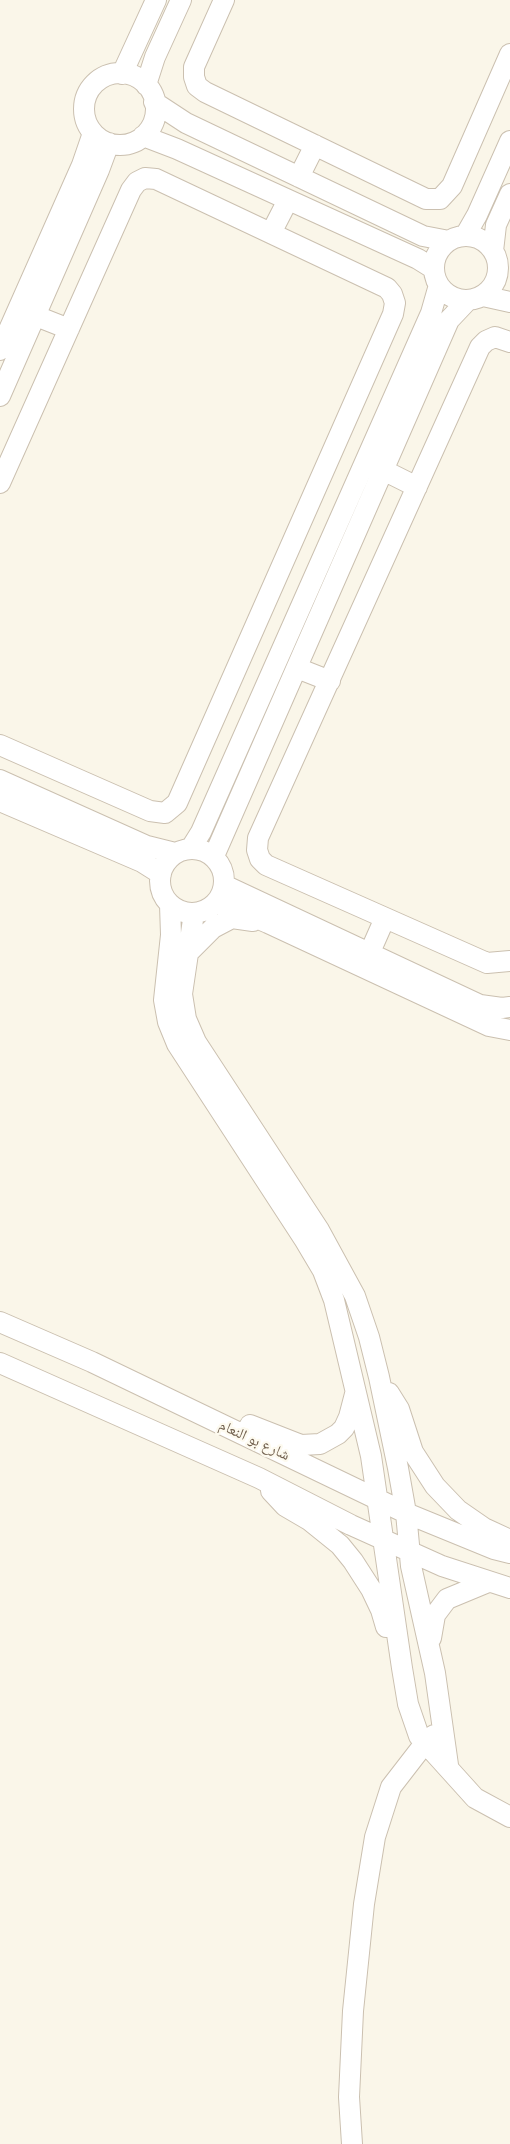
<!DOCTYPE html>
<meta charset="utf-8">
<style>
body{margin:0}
canvas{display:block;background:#faf6e9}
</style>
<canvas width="510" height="2144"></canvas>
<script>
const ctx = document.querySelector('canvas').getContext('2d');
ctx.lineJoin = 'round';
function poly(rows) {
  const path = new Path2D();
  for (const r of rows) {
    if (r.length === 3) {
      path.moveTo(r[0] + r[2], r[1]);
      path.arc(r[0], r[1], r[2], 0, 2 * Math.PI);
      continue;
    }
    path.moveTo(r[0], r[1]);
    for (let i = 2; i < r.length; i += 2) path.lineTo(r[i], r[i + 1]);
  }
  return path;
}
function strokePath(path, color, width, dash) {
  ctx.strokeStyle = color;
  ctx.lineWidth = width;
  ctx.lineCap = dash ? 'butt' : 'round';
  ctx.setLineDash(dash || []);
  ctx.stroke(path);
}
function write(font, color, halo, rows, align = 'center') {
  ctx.font = font + ' "Nunito Sans","Noto Naskh Arabic",sans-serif';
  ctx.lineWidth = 4.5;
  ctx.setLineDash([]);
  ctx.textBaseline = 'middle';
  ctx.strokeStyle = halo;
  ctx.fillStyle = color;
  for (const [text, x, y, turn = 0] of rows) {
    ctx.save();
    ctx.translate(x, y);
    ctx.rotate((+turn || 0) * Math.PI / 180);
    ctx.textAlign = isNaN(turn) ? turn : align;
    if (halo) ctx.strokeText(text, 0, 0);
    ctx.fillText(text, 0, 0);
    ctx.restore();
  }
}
const minor = poly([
 [224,0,194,67,194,77,197,86,205,92,426,199,440,199,452,186,510,54],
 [120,109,36],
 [122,74,156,0],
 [146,85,155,57,181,0],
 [154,102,186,123,423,236,449,241],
 [143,136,177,149,418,259,434,269],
 [299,177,315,145],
 [271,233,288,200],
 [466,268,32],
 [465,236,477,215,510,141],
 [493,251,496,225,510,194],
 [483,296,510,302],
 [36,316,69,329],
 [510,342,495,337,486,341,480,347,258,838,257,850,260,859,266,865,487,963,510,961],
 [0,350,82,165,93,133],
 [0,396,99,170,109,143],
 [383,470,417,487],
 [0,483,131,190,137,182,145,178,156,179,387,288,392,294,395,303,393,314,177,803,165,813,150,811,0,745],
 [297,668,330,681],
 [0,780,147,846,175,853],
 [0,801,142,862,161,874],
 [191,848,201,832,431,313,439,285],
 [192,881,32],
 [214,856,449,320,467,301],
 [224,885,480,1005,502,1008,510,1007],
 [217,903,236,909,268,923,489,1026,510,1030],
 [170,905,171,935,164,1000,168,1022,177,1044,304,1239,323,1271,334,1300,371,1456,402,1668,408,1704,419,1736,475,1798,510,1817],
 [194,913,182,994,186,1019,196,1042,319,1230,355,1296,369,1337,379,1377,398,1468,406,1513,411,1566,435,1673,448,1765],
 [370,952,385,918],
 [187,954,213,928,232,918,253,921],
 [0,1322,92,1362,406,1513,494,1549,510,1553],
 [0,1363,259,1478,351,1525,442,1566,510,1588],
 [389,1393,399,1409,413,1452,435,1486,458,1510,484,1528,510,1540],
 [250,1425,301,1445,320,1444,338,1434,344,1428,349,1417,355,1394],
 [271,1491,285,1506,309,1520,340,1545,353,1561,371,1589,381,1610,386,1627],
 [431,1638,435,1615,447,1599,488,1582],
 [352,2144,349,2097,353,2011,364,1904,375,1837,391,1787,425,1743,434,1735]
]);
strokePath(minor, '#cbc0b0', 22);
strokePath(minor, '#fff', 20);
write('15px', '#72614f', '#fdfaef', [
 ["شارع بو النعام",254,1441,25]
]);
</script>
